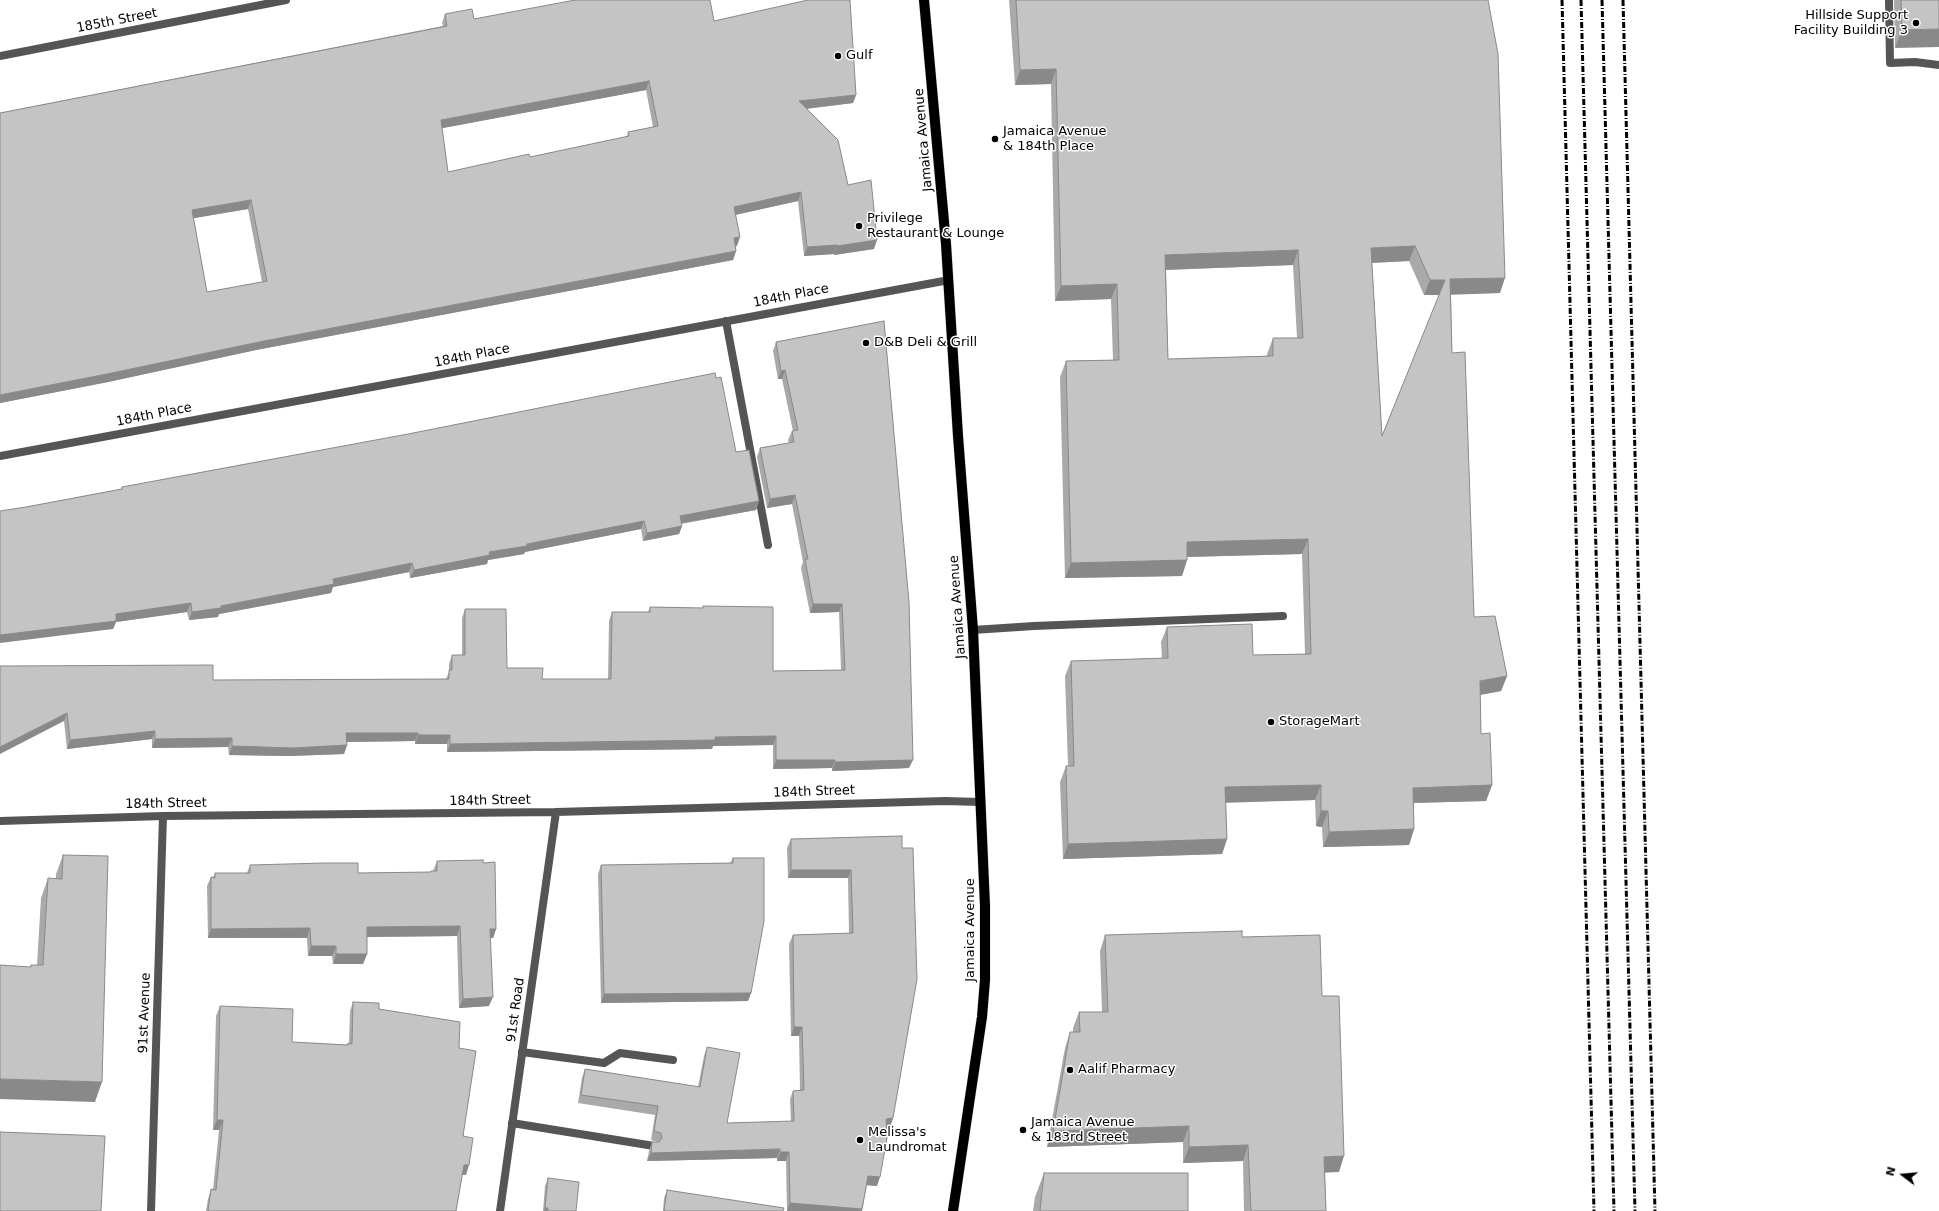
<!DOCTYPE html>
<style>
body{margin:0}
#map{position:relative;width:1939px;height:1211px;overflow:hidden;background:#fff;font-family:"DejaVu Sans",sans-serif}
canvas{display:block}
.north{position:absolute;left:1883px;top:1155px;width:40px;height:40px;-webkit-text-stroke:3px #fff;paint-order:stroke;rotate:286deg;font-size:11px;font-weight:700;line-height:16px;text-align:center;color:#000}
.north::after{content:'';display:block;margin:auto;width:14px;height:18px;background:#000;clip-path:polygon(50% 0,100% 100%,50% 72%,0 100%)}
</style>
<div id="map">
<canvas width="1939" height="1211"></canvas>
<div class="north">N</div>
</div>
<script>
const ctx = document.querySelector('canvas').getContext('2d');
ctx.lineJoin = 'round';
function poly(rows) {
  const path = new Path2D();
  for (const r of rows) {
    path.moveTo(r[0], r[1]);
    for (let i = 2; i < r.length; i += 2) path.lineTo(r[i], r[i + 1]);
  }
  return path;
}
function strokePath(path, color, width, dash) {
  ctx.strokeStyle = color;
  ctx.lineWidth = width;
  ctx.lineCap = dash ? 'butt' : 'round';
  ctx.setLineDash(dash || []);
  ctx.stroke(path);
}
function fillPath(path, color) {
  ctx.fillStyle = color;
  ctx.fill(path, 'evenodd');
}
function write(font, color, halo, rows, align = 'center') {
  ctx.font = font + ' "DejaVu Sans",sans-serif';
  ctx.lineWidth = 3;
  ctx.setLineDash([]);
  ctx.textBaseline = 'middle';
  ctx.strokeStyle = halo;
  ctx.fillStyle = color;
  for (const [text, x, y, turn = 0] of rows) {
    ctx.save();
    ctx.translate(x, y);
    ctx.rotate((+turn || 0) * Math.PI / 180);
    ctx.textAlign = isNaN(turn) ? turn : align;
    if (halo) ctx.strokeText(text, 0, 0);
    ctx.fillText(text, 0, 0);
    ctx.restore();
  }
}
const primary = poly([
 [924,0,946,244,958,436,973,630,985,906,985,980,982,1017,953,1211]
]);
strokePath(primary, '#dbdbdb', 11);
strokePath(poly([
 [1889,0,1890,63,1915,62,1939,65],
 [726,321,768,545],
 [973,630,1034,626,1283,616],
 [522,1052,604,1063,620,1053,673,1060],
 [512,1123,654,1146]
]), '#555', 8);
strokePath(poly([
 [0,56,286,0],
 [0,456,949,280],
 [0,821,163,816,556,812,945,801,981,802],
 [151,1211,163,816],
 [500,1211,556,812]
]), '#555', 8);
strokePath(primary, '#000', 10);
strokePath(poly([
 [1562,0,1594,1211],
 [1581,0,1614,1211],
 [1602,0,1635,1211],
 [1623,0,1655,1211]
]), '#000', 3, [6, 2, 1, 2]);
fillPath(poly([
 [1009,0,1488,0,1500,293,1451,294,1452,353,1474,617,1507,676,1501,691,1480,695,1481,734,1492,785,1486,801,1414,803,1414,829,1409,845,1323,847,1322,827,1316,826,1315,800,1226,802,1227,839,1222,854,1063,859,1060,782,1066,766,1068,766,1065,676,1071,661,1162,658,1161,642,1167,627,1253,655,1305,654,1302,554,1187,557,1187,560,1182,576,1065,578,1060,377,1066,361,1113,360,1111,299,1055,301,1051,84,1015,85],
 [1409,261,1424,295,1439,295,1382,436,1372,263],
 [1293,265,1297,338,1273,338,1267,354,1267,356,1168,359,1166,270],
 [1894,0,1939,0,1895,48],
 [445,14,474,19,714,21,856,95,853,103,806,109,848,185,874,249,834,255,834,254,804,256,798,201,736,214,737,246,735,246,736,251,733,260,256,350,108,382,0,403,0,113,443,26,442,23],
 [646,90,653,127,628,132,627,137,530,157,448,172,442,128],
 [248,209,262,282,207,292,193,218],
 [884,321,909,768,832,771,832,768,773,769,773,745,713,746,712,749,447,752,447,744,415,744,415,741,347,742,347,745,344,754,290,756,229,755,228,747,152,748,152,739,67,749,64,721,0,666,213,680,446,679,449,672,449,664,452,655,462,655,462,618,465,609,507,668,542,679,608,679,609,621,612,612,648,612,650,607,702,608,703,606,773,671,841,670,839,612,810,613,801,568,803,562,792,504,767,508,757,457,760,448,789,443,788,440,792,431,793,431,782,379,778,379,773,351,776,342],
 [716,378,736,452,759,501,756,510,681,524,682,526,679,534,643,541,641,529,525,552,524,554,488,560,487,564,410,578,409,572,333,587,331,593,219,614,218,617,189,620,187,612,116,622,113,629,26,507,121,489,122,487],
 [902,836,893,1118,890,1127,887,1127,877,1186,867,1185,862,1211,787,1211,786,1161,777,1161,777,1158,647,1161,649,1151,652,1142,658,1142,651,1140,655,1115,578,1103,582,1078,585,1069,698,1087,704,1056,707,1047,727,1123,791,1122,790,1099,793,1091,800,1090,799,1036,791,1036,789,944,793,935,849,933,848,878,788,878,787,848,791,839],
 [63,855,95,1102,30,967,31,965,37,965,41,898,48,878,56,878,56,874],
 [733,858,751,993,748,1001,601,1003,598,874,601,865,730,863],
 [437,861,483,863,496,929,493,938,490,938,489,1006,459,1008,457,936,367,937,367,954,363,964,333,964,332,956,308,956,307,938,208,938,207,886,211,877,213,877,215,873,247,873,250,865,358,873,430,872,431,871,433,871],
 [1105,935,1242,937,1322,996,1339,1172,1325,1172,1326,1211,1244,1211,1243,1161,1183,1163,1183,1142,1047,1147,1065,1048,1070,1032,1073,1032,1073,1028,1079,1012,1102,1012,1100,951],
 [353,1002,379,1009,459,1048,466,1175,462,1175,456,1211,206,1211,208,1199,211,1189,213,1190,219,1130,213,1130,216,1016,220,1006,292,1042,347,1045,348,1043,349,1043,350,1011],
 [1044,1173,1188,1211,1033,1211,1035,1197],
 [548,1178,576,1211,543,1211,545,1186],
 [667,1190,783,1211,663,1211,664,1198]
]), '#a9a9a9');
fillPath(poly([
 [1939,29,1939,47,1895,48,1902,30],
 [1056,69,1051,84,1015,85,1020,70],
 [649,81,646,90,438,129,441,120],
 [856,95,853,103,795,110,799,101],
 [801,192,798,201,731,216,734,207],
 [251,200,248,209,189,219,192,210],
 [740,237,737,246,731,247,734,238],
 [877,240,874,249,834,255,837,246],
 [837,245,834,254,804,256,807,247],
 [1415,246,1409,261,1366,263,1371,248],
 [1298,250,1293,265,1160,270,1165,255],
 [736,251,733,260,256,350,108,382,0,403,0,395,259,342],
 [1505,278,1500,293,1445,295,1450,279],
 [1430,280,1445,280,1440,295,1424,295],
 [1117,284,1111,299,1055,301,1061,286],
 [785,370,782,379,778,379,781,371],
 [795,495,792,504,767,508,770,499],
 [759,501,756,510,677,524,680,516],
 [644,521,641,529,525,552,524,554,488,560,487,564,410,578,414,570,527,544],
 [682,526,679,534,643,541,647,533],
 [1308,539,1302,554,1181,557,1187,542],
 [1187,560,1182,576,1065,578,1071,563],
 [412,563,409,572,333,587,331,593,219,614,218,617,189,620,192,612,333,579],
 [191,603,187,612,116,622,113,629,0,643,0,635,116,614],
 [813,604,842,604,839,612,810,613],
 [1507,676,1501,691,1474,696,1480,681],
 [67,713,64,721,0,754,0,747],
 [155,731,152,739,67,749,70,740],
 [346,733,418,733,415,741,343,742],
 [418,735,450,735,447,744,415,744],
 [776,736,773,745,713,746,712,749,447,752,450,744],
 [232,738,228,747,152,748,155,739],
 [347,745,344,754,290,756,229,755,232,746],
 [776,760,835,760,832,768,773,769],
 [913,760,909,768,832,771,835,762],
 [1321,785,1315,800,1220,803,1225,787],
 [1492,785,1486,801,1408,803,1413,788],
 [1321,811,1328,811,1322,827,1316,826],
 [1414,829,1409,845,1323,847,1329,832],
 [1227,839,1222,854,1063,859,1068,844],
 [791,870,851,870,848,878,788,878],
 [460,926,457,936,363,937,367,927],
 [310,928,307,938,208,938,211,929],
 [490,929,496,929,493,938,487,938],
 [311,946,336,946,332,956,308,956],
 [336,954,367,954,363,964,333,964],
 [751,993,748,1001,601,1003,604,994],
 [493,997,489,1006,459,1008,463,999],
 [794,1027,802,1027,799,1036,791,1036],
 [0,1079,102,1082,95,1102,0,1099],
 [893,1118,890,1127,883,1127,886,1119],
 [217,1120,223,1120,219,1130,213,1130],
 [1189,1126,1183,1142,1047,1147,1053,1131],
 [1248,1145,1243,1161,1183,1163,1189,1147],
 [780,1149,777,1158,647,1161,651,1153],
 [780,1152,789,1152,786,1161,777,1161],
 [1344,1156,1339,1172,1318,1173,1324,1157],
 [464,1165,469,1165,466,1175,460,1174],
 [868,1176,880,1177,877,1186,865,1185],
 [790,1203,862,1209,862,1211,787,1211],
 [545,1208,548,1208,547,1211,544,1211]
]), '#898989');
const building = poly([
 [575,0,710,0,714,21,808,0,850,0,856,95,799,101,838,140,848,185,871,180,877,240,837,246,837,245,807,247,801,192,734,207,740,237,734,238,736,251,259,342,112,373,0,395,0,113,447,26,445,14,472,9,474,19,575,0],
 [649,81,658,126,628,132,629,136,530,157,529,154,448,172,441,120,649,81],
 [251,200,267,281,207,292,192,210,251,200],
 [1016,0,1488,0,1498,54,1505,278,1450,279,1452,353,1465,352,1474,617,1495,616,1507,676,1480,681,1481,734,1490,733,1492,785,1413,788,1414,829,1329,832,1328,811,1321,811,1321,785,1225,787,1227,839,1068,844,1066,766,1074,766,1071,661,1168,658,1167,627,1252,624,1253,655,1311,654,1308,539,1187,542,1187,560,1071,563,1066,361,1119,360,1117,284,1061,286,1056,69,1020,70,1016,0],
 [1415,246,1430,280,1445,280,1382,436,1371,248,1415,246],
 [1298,250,1303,338,1273,338,1273,356,1168,359,1165,255,1298,250],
 [1901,0,1939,0,1939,29,1902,30,1901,0],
 [884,321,909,602,913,760,835,762,835,760,776,760,776,736,715,737,715,740,450,744,450,735,418,735,418,733,346,733,347,745,293,748,232,746,232,738,155,739,155,731,70,740,67,713,0,747,0,666,213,665,213,680,449,679,449,670,452,670,452,655,465,655,465,609,506,609,507,668,543,668,542,679,611,679,612,612,650,612,650,607,703,608,703,606,773,607,773,671,845,670,842,604,813,604,805,559,808,559,795,495,770,499,760,448,794,442,792,431,798,430,785,370,781,371,776,342,884,321],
 [715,373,716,378,721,377,736,452,749,450,759,501,680,516,682,526,647,533,644,521,527,544,527,546,489,552,490,555,414,570,412,563,333,579,334,584,221,606,221,608,192,612,191,603,116,614,116,621,0,635,0,511,26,507,122,489,122,487,408,434,715,373],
 [902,836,902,848,913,848,917,979,893,1118,886,1119,887,1138,880,1177,868,1176,862,1209,790,1203,789,1152,780,1152,780,1149,651,1153,652,1142,659,1142,662,1138,661,1133,654,1131,658,1106,581,1095,585,1069,700,1087,707,1047,740,1053,727,1123,794,1121,793,1091,804,1090,802,1027,794,1027,793,935,853,933,851,870,791,870,791,839,902,836],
 [63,855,108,856,102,1082,0,1079,0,965,31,967,31,965,43,965,48,878,62,879,63,855],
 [733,858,764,858,764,921,751,993,604,994,601,865,733,863,733,858],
 [483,860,483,863,495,862,496,929,490,929,493,997,463,999,460,926,367,927,367,954,336,954,336,946,311,946,310,928,211,929,211,877,215,878,215,873,250,873,250,865,324,863,358,863,358,873,431,872,431,871,437,871,437,861,483,860],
 [1242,931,1242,937,1320,935,1322,996,1339,996,1344,1156,1324,1157,1326,1211,1251,1211,1248,1145,1189,1147,1189,1126,1053,1131,1070,1032,1080,1032,1079,1012,1108,1012,1105,935,1242,931],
 [353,1002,379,1003,379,1009,460,1022,459,1048,476,1051,463,1136,473,1138,469,1165,464,1165,456,1211,208,1211,211,1189,216,1190,223,1120,217,1120,220,1006,293,1009,292,1042,348,1045,348,1043,352,1044,353,1002],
 [0,1132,105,1136,101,1211,0,1211,0,1132],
 [1044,1173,1188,1173,1188,1211,1040,1211,1044,1173],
 [548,1178,579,1182,576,1211,548,1211,548,1208,545,1208,548,1178],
 [667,1190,784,1208,783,1211,664,1211,667,1190]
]);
fillPath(building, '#c4c4c4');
strokePath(building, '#898989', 1);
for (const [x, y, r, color] of [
 [1916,23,4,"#000"],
 [838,56,4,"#000"],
 [995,139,4,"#000"],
 [859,226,4,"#000"],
 [866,343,4,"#000"],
 [1271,722,4,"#000"],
 [1070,1070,4,"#000"],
 [1023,1130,4,"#000"],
 [860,1140,4,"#000"]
]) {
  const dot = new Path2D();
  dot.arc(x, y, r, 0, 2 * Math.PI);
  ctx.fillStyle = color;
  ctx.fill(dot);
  strokePath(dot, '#fff', 1.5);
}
write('13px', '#000', '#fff', [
 ["Hillside Support",1908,16,"right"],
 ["Facility Building 3",1908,31,"right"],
 ["Gulf",846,56],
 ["Jamaica Avenue",1003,132],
 ["& 184th Place",1003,147],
 ["Privilege",867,219],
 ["Restaurant & Lounge",867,234],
 ["D&B Deli & Grill",874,343],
 ["StorageMart",1279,722],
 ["Aalif Pharmacy",1078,1070],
 ["Jamaica Avenue",1031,1123],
 ["& 183rd Street",1031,1138],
 ["Melissa's",868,1133],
 ["Laundromat",868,1148]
], 'left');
write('13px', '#000', '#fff', [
 ["185th Street",117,21,-11],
 ["Jamaica Avenue",924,140,-95],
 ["184th Place",791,296,-11],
 ["184th Place",472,356,-11],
 ["184th Place",154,415,-11],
 ["Jamaica Avenue",958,607,-94],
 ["184th Street",814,792,-2],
 ["184th Street",490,801,-1],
 ["184th Street",166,804,-1],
 ["Jamaica Avenue",971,930,-90],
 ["91st Road",516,1010,-82],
 ["91st Avenue",145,1013,-88]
]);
</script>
